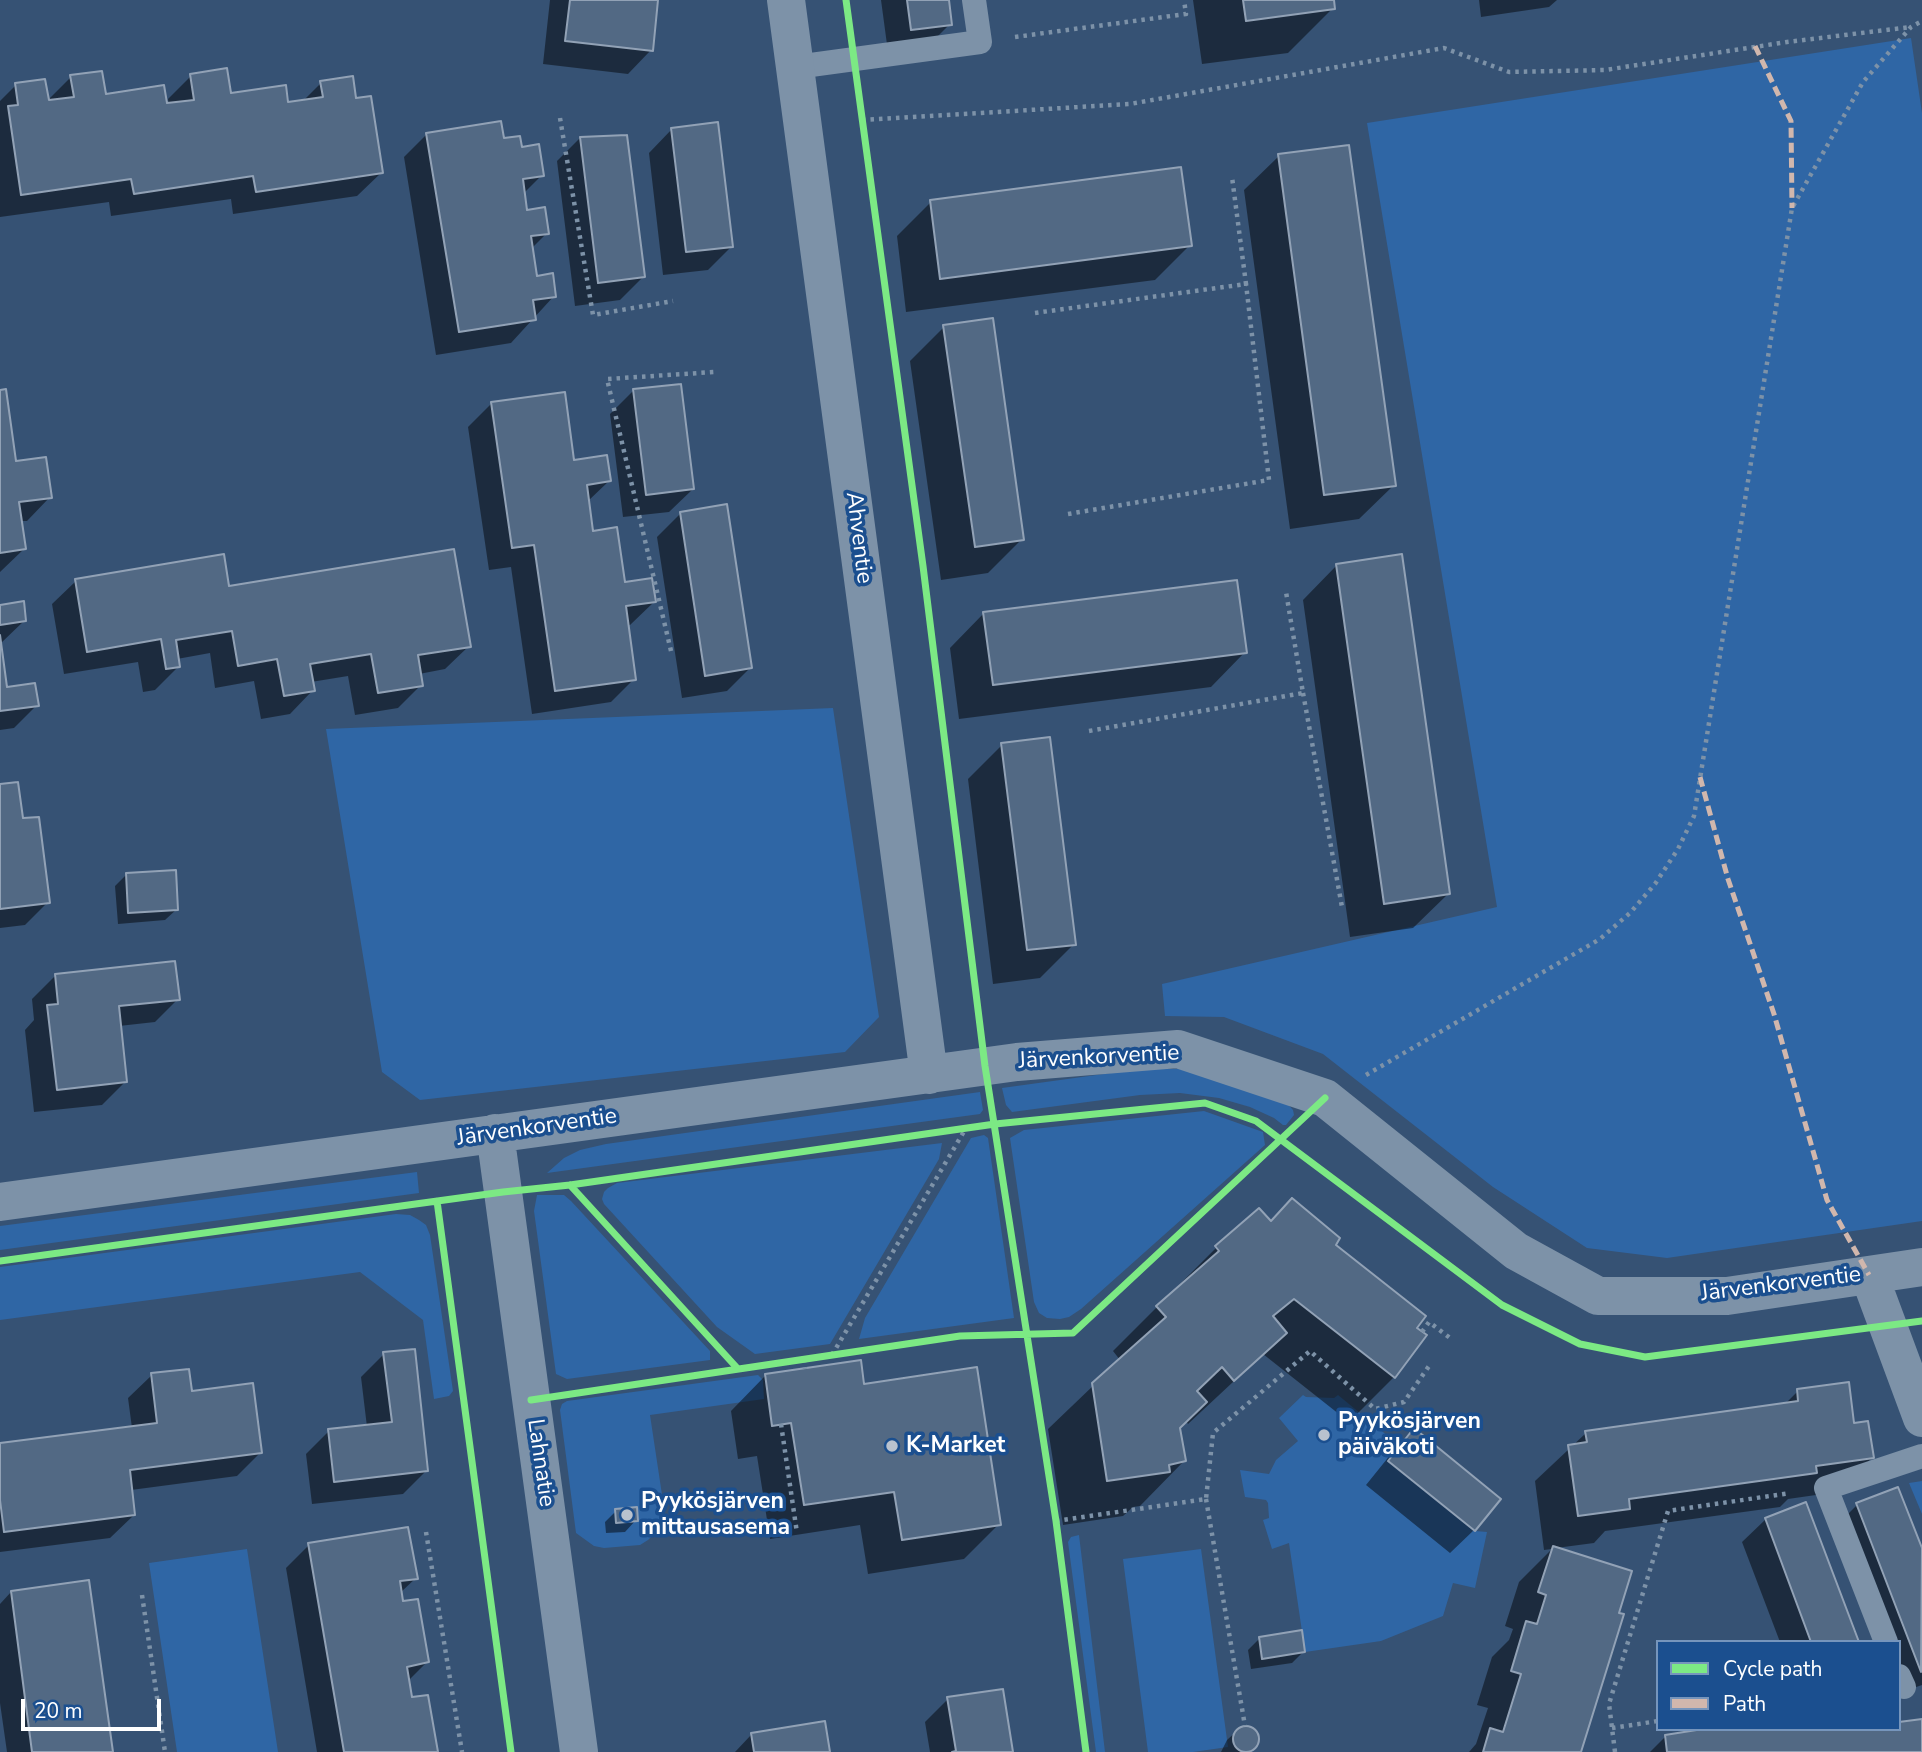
<!DOCTYPE html>
<meta charset="utf-8">
<style>
body{margin:0}
#map{position:relative;width:1922px;height:1752px;overflow:hidden;background:#365274;font-family:"Nunito Sans",sans-serif}
canvas{display:block}
.legend{position:absolute;left:1656px;top:1640px;width:245px;height:91px;box-sizing:border-box;background:#1b4f8f;border:2px solid #7695bc;margin:0;padding:9px 12px;list-style:none;font-size:21px;color:#fff}
.legend li{display:flex;align-items:center;gap:14px;height:35px}
.legend b{width:35px;border:2px solid #7695bc}
.scale{position:absolute;left:21px;top:1699px;width:140px;height:32px;box-sizing:border-box;border:4px solid #fff;border-top:0;padding-left:9px;font-size:21px;line-height:24px;white-space:nowrap;color:#fff;-webkit-text-stroke:5px #1b4f8f;paint-order:stroke}
</style>
<div id="map">
<canvas width="1922" height="1752"></canvas>
<ul class="legend">
<li><b style="height:9px;background:#7ce984"></b>Cycle path</li>
<li><b style="height:9px;background:#d1b7ad"></b>Path</li>
</ul>
<div class="scale">20 m</div>
</div>
<script>
const ctx = document.querySelector('canvas').getContext('2d');
ctx.lineJoin = 'round';
function fillPath(path, color) {
  ctx.fillStyle = color;
  ctx.fill(path, 'evenodd');
}
function poly(rows) {
  const path = new Path2D();
  for (const r of rows) {
    if (r.length === 3) {
      path.moveTo(r[0] + r[2], r[1]);
      path.arc(r[0], r[1], r[2], 0, 2 * Math.PI);
      continue;
    }
    path.moveTo(r[0], r[1]);
    for (let i = 2; i < r.length; i += 2) path.lineTo(r[i], r[i + 1]);
  }
  return path;
}
function strokePath(path, color, width, dash) {
  ctx.strokeStyle = color;
  ctx.lineWidth = width;
  ctx.lineCap = dash ? 'butt' : 'round';
  ctx.setLineDash(dash || []);
  ctx.stroke(path);
}
function write(font, color, halo, rows, align = 'center') {
  ctx.font = font + ' "Nunito Sans",sans-serif';
  ctx.lineWidth = 7;
  ctx.setLineDash([]);
  ctx.textBaseline = 'middle';
  ctx.strokeStyle = halo;
  ctx.fillStyle = color;
  for (const [text, x, y, turn = 0] of rows) {
    ctx.save();
    ctx.translate(x, y);
    ctx.rotate((+turn || 0) * Math.PI / 180);
    ctx.textAlign = isNaN(turn) ? turn : align;
    if (halo) ctx.strokeText(text, 0, 0);
    ctx.fillText(text, 0, 0);
    ctx.restore();
  }
}
fillPath(poly([
 [1911,38,1922,113,1922,1221,1667,1258,1587,1248,1493,1187,1323,1054,1224,1017,1165,1016,1162,984,1497,907,1367,123],
 [833,708,879,1017,845,1052,420,1100,382,1072,326,729],
 [1140,1069,1183,1069,1286,1102,1293,1110,1294,1115,1286,1125,1283,1125,1274,1118,1250,1107,1219,1098,1180,1093,1140,1095,1012,1112,1006,1105,1002,1088],
 [980,1092,983,1110,980,1114,547,1173,564,1158,580,1150,606,1144],
 [1204,1111,1263,1132,1265,1145,1081,1309,1069,1317,1060,1319,1047,1318,1039,1313,1034,1302,1010,1138,1024,1130],
 [984,1135,988,1138,1014,1318,859,1339,865,1318,971,1138],
 [942,1143,939,1159,830,1344,755,1354,717,1327,604,1204,602,1199,604,1192,608,1188,617,1183],
 [417,1172,419,1193,0,1250,0,1226],
 [537,1195,564,1195,571,1201,710,1351,710,1360,567,1379,556,1374,534,1211],
 [396,1214,410,1215,419,1220,426,1225,430,1235,453,1391,449,1396,434,1399,423,1320,360,1272,0,1320,0,1267],
 [758,1375,763,1380,764,1399,650,1415,664,1508,664,1518,657,1531,648,1540,640,1545,604,1548,594,1546,576,1533,560,1410,562,1404,567,1401],
 [1303,1395,1306,1397,1334,1398,1338,1395,1400,1446,1388,1461,1475,1531,1487,1532,1475,1588,1453,1583,1443,1616,1381,1641,1305,1652,1289,1543,1272,1549,1263,1520,1269,1518,1268,1503,1266,1500,1245,1497,1240,1470,1269,1474,1276,1460,1298,1441,1279,1418],
 [1922,1481,1922,1514,1909,1483],
 [1079,1535,1105,1752,1096,1752,1068,1542,1071,1537],
 [247,1549,278,1752,177,1752,149,1563],
 [1201,1549,1228,1747,1193,1752,1148,1752,1123,1559]
]), '#2f66a5');
fillPath(poly([
 [550,0,656,0,651,50,628,74,543,64],
 [881,0,947,0,950,24,927,47,888,52],
 [1193,0,1332,0,1333,8,1288,53,1202,64],
 [1479,0,1557,0,1549,7,1481,17],
 [191,76,229,95,287,104,302,102,321,83,354,100,381,173,357,196,233,214,231,199,111,216,109,202,0,217,0,101,16,85,47,101,71,77,104,96,165,105,169,105,168,99],
 [672,129,731,247,708,270,663,275,649,153],
 [427,134,502,140,521,149,542,175,523,194,526,212,547,233,531,249,536,277,554,296,511,343,436,355,404,157],
 [580,138,643,277,620,300,575,306,557,161],
 [1279,156,1394,485,1359,519,1290,529,1244,190],
 [931,202,1190,245,1155,280,906,312,897,236],
 [944,327,1022,539,988,573,941,580,910,361],
 [0,391,14,463,50,497,27,521,20,521,24,549,0,572],
 [633,391,693,489,669,512,623,517,610,414],
 [492,403,573,461,609,481,587,502,592,532,623,584,654,602,630,625,627,625,634,679,611,702,532,714,511,567,489,570,468,427],
 [681,513,750,668,727,691,682,698,657,537],
 [1337,565,1448,894,1413,928,1350,937,1303,600],
 [76,581,227,588,469,646,445,669,419,674,421,685,398,708,355,715,348,676,311,682,313,690,290,714,261,719,254,681,215,688,210,653,177,659,178,667,155,690,143,692,138,662,64,674,52,604],
 [0,607,25,620,0,644],
 [984,613,1245,652,1211,687,959,719,950,648],
 [0,648,6,689,37,705,14,728,0,730],
 [1002,745,1074,944,1040,978,993,984,968,779],
 [0,785,21,820,48,902,25,925,0,928],
 [126,875,177,909,165,920,118,924,115,886],
 [55,976,178,999,155,1022,119,1026,125,1082,102,1105,34,1112,25,1030,34,1020,32,999],
 [1259,1211,1270,1223,1333,1245,1415,1329,1394,1377,1349,1422,1263,1354,1188,1424,1186,1421,1178,1429,1184,1461,1140,1506,1133,1507,1123,1516,1063,1525,1048,1429,1120,1360,1113,1351,1216,1248],
 [384,1354,427,1470,403,1494,312,1504,306,1454,329,1431,367,1427,361,1377],
 [152,1375,190,1392,260,1453,237,1476,131,1490,134,1515,110,1538,0,1552,0,1445,132,1428,128,1398],
 [765,1376,863,1386,999,1524,964,1559,868,1574,860,1525,770,1539,757,1456,738,1459,731,1411],
 [1798,1391,1853,1425,1872,1458,1837,1492,1788,1499,1780,1507,1605,1531,1594,1543,1556,1548,1579,1752,1469,1752,1476,1744,1488,1708,1477,1705,1492,1657,1509,1640,1513,1629,1505,1626,1519,1582,1552,1549,1544,1550,1535,1481,1586,1433,1784,1405],
 [1414,1430,1474,1530,1450,1553,1366,1485,1391,1454],
 [1897,1489,1922,1553,1922,1685,1899,1693,1899,1642,1878,1642,1834,1528,1857,1505],
 [616,1511,636,1520,625,1532,606,1533,605,1522],
 [1766,1519,1857,1642,1780,1642,1742,1542],
 [309,1545,416,1578,400,1593,402,1603,427,1662,408,1681,411,1699,436,1752,317,1752,286,1568],
 [11,1592,111,1752,7,1752,0,1703,0,1604],
 [1259,1639,1303,1652,1292,1663,1251,1669,1248,1650],
 [948,1699,1012,1752,930,1752,925,1722],
 [1922,1721,1922,1752,1650,1752,1666,1736,1899,1729],
 [1251,1727,1259,1739,1251,1752,1221,1752,1227,1740,1239,1729],
 [751,1735,829,1752,735,1752]
]), '#0007');
const building = poly([
 [570,0,658,0,653,51,565,41,570,0],
 [907,0,949,0,952,25,911,30,907,0],
 [1243,0,1334,0,1335,9,1246,21,1243,0],
 [227,68,231,93,286,85,288,102,323,97,320,81,353,76,356,98,371,96,383,173,256,192,253,176,134,194,131,179,21,195,8,106,18,105,15,83,45,79,49,100,74,97,70,75,102,71,106,94,164,85,167,103,194,100,190,74,227,68],
 [501,121,504,138,520,136,522,147,539,144,544,176,523,179,527,210,545,207,549,234,531,236,537,276,553,273,556,297,533,300,536,320,459,332,426,133,501,121],
 [718,122,733,247,686,252,671,128,718,122],
 [627,135,645,277,598,283,580,137,627,135],
 [1349,145,1396,486,1324,495,1278,154,1349,145],
 [1181,167,1192,246,940,279,930,200,1181,167],
 [993,318,1024,540,975,547,943,325,993,318],
 [681,384,694,489,646,495,633,389,681,384],
 [6,389,16,461,46,457,52,498,19,502,26,549,0,553,0,390,6,389],
 [565,392,574,460,607,455,611,481,587,485,593,531,617,527,625,582,652,578,656,602,626,606,636,680,555,691,534,545,512,548,491,402,565,392],
 [727,504,752,668,705,676,680,512,727,504],
 [454,549,471,647,418,655,423,686,378,693,371,654,310,664,315,691,284,696,277,659,238,666,232,631,176,640,180,667,166,669,161,639,87,652,75,579,224,554,229,586,454,549],
 [1402,554,1450,894,1384,904,1336,564,1402,554],
 [1237,580,1247,653,993,685,983,612,1237,580],
 [24,601,26,621,0,625,0,605,24,601],
 [0,635,7,687,35,683,39,706,0,711,0,635],
 [1050,737,1076,945,1027,950,1001,743,1050,737],
 [18,782,23,818,39,817,50,903,0,909,0,784,18,782],
 [176,870,178,910,128,913,126,873,176,870],
 [175,961,180,1000,119,1006,127,1082,57,1090,47,1005,58,1004,55,974,175,961],
 [1292,1198,1340,1238,1336,1245,1426,1316,1417,1328,1427,1335,1395,1378,1294,1299,1273,1316,1287,1333,1234,1381,1222,1367,1197,1391,1207,1402,1180,1428,1186,1461,1169,1465,1170,1472,1107,1481,1092,1383,1166,1317,1156,1306,1219,1251,1215,1246,1259,1208,1271,1221,1292,1198],
 [415,1349,428,1471,334,1482,328,1429,392,1422,383,1352,415,1349],
 [861,1360,864,1384,977,1367,1001,1525,902,1540,894,1492,804,1505,791,1423,772,1426,765,1374,861,1360],
 [189,1369,192,1391,253,1383,262,1453,130,1470,135,1515,4,1532,0,1500,0,1443,157,1423,151,1373,189,1369],
 [1849,1382,1854,1423,1868,1421,1874,1458,1816,1466,1817,1473,1629,1499,1630,1509,1578,1516,1568,1445,1587,1442,1585,1431,1798,1401,1797,1389,1849,1382],
 [1414,1428,1501,1499,1475,1531,1388,1461,1414,1428],
 [1898,1487,1922,1548,1921,1672,1856,1503,1898,1487],
 [1806,1502,1859,1642,1811,1642,1765,1518,1806,1502],
 [637,1507,638,1521,616,1523,615,1509,637,1507],
 [408,1527,418,1579,400,1581,403,1601,418,1599,429,1662,407,1667,412,1697,428,1695,438,1752,344,1752,308,1543,408,1527],
 [1553,1546,1632,1571,1619,1613,1624,1614,1581,1752,1483,1752,1490,1728,1503,1732,1521,1674,1511,1671,1526,1621,1537,1624,1546,1595,1538,1592,1553,1546],
 [89,1580,113,1752,32,1752,11,1591,89,1580],
 [1302,1630,1305,1652,1262,1659,1259,1637,1302,1630],
 [1003,1689,1013,1752,952,1752,956,1751,947,1697,1003,1689],
 [1922,1719,1922,1752,1667,1752,1665,1735,1703,1729,1899,1729,1899,1722,1922,1719],
 [825,1721,830,1752,754,1752,751,1733,825,1721],
 [1246,1739,13]
]);
fillPath(building, '#526984');
strokePath(building, '#92a2b6', 2);
strokePath(poly([
 [1015,37,1186,14,1184,0],
 [560,118,593,315,673,301],
 [862,120,1130,104,1444,48,1509,72,1605,70,1787,42,1911,27],
 [1035,313,1246,284,1232,177],
 [1068,514,1269,480,1246,284],
 [671,651,607,379,714,372],
 [1303,693,1342,907],
 [1089,731,1303,693,1286,592],
 [1366,1075,1600,939,1630,913,1655,884,1678,849,1694,816,1792,208,1863,82,1911,27,1922,21],
 [1422,1332,1429,1322,1450,1338],
 [832,1355,966,1128],
 [804,1359,805,1369],
 [781,1424,797,1533],
 [1206,1499,1245,1726],
 [1056,1521,1206,1499,1213,1433,1310,1351,1375,1409,1404,1402,1429,1366],
 [426,1532,462,1752],
 [142,1595,165,1752],
 [1612,1728,1658,1721],
 [1615,1752,1609,1704,1668,1511,1790,1493]
]), '#7d92a8', 4.5, [3.5, 5]);
strokePath(poly([
 [796,67,980,42,974,0],
 [1886,1642,1826,1488,1922,1456],
 [1899,1676,1904,1687]
]), '#7d92a8', 24);
strokePath(poly([
 [786,0,929,1075],
 [495,1133,579,1752],
 [0,1202,1017,1062,1178,1049,1325,1098,1516,1251,1598,1296,1727,1296,1922,1267],
 [1869,1275,1922,1418]
]), '#7d92a8', 38);
strokePath(poly([
 [1755,46,1791,121,1792,208],
 [1700,777,1728,879,1774,1014,1827,1200,1869,1275]
]), '#d1b7ad', 5, [10, 5]);
strokePath(poly([
 [846,0,923,566,985,1066,1056,1521,1086,1752],
 [570,1185,738,1369],
 [437,1201,511,1752],
 [0,1261,503,1192,570,1185,995,1124,1205,1103,1256,1121,1502,1305,1580,1344,1645,1357,1922,1321],
 [531,1400,960,1336,1073,1333,1325,1098]
]), '#7ce984', 7);
for (const [x, y, r, color] of [
 [1324,1435,7,"#b9c2ce"],
 [892,1446,7,"#b9c2ce"],
 [627,1515,7,"#b9c2ce"]
]) {
  const dot = new Path2D();
  dot.arc(x, y, r, 0, 2 * Math.PI);
  ctx.fillStyle = color;
  ctx.fill(dot);
  strokePath(dot, '#1b4f8f', 2.5);
}
write('23px', '#fff', '#1b4f8f', [
 ["Ahventie",858,538,83],
 ["Järvenkorventie",1099,1058,-3],
 ["Järvenkorventie",537,1128,-8],
 ["Järvenkorventie",1781,1285,-7],
 ["Lahnatie",540,1463,82]
]);
write('bold 23px', '#fff', '#1b4f8f', [
 ["Pyykösjärven",1338,1422],
 ["päiväkoti",1338,1448],
 ["K-Market",906,1446],
 ["Pyykösjärven",641,1502],
 ["mittausasema",641,1528]
], 'left');
</script>
